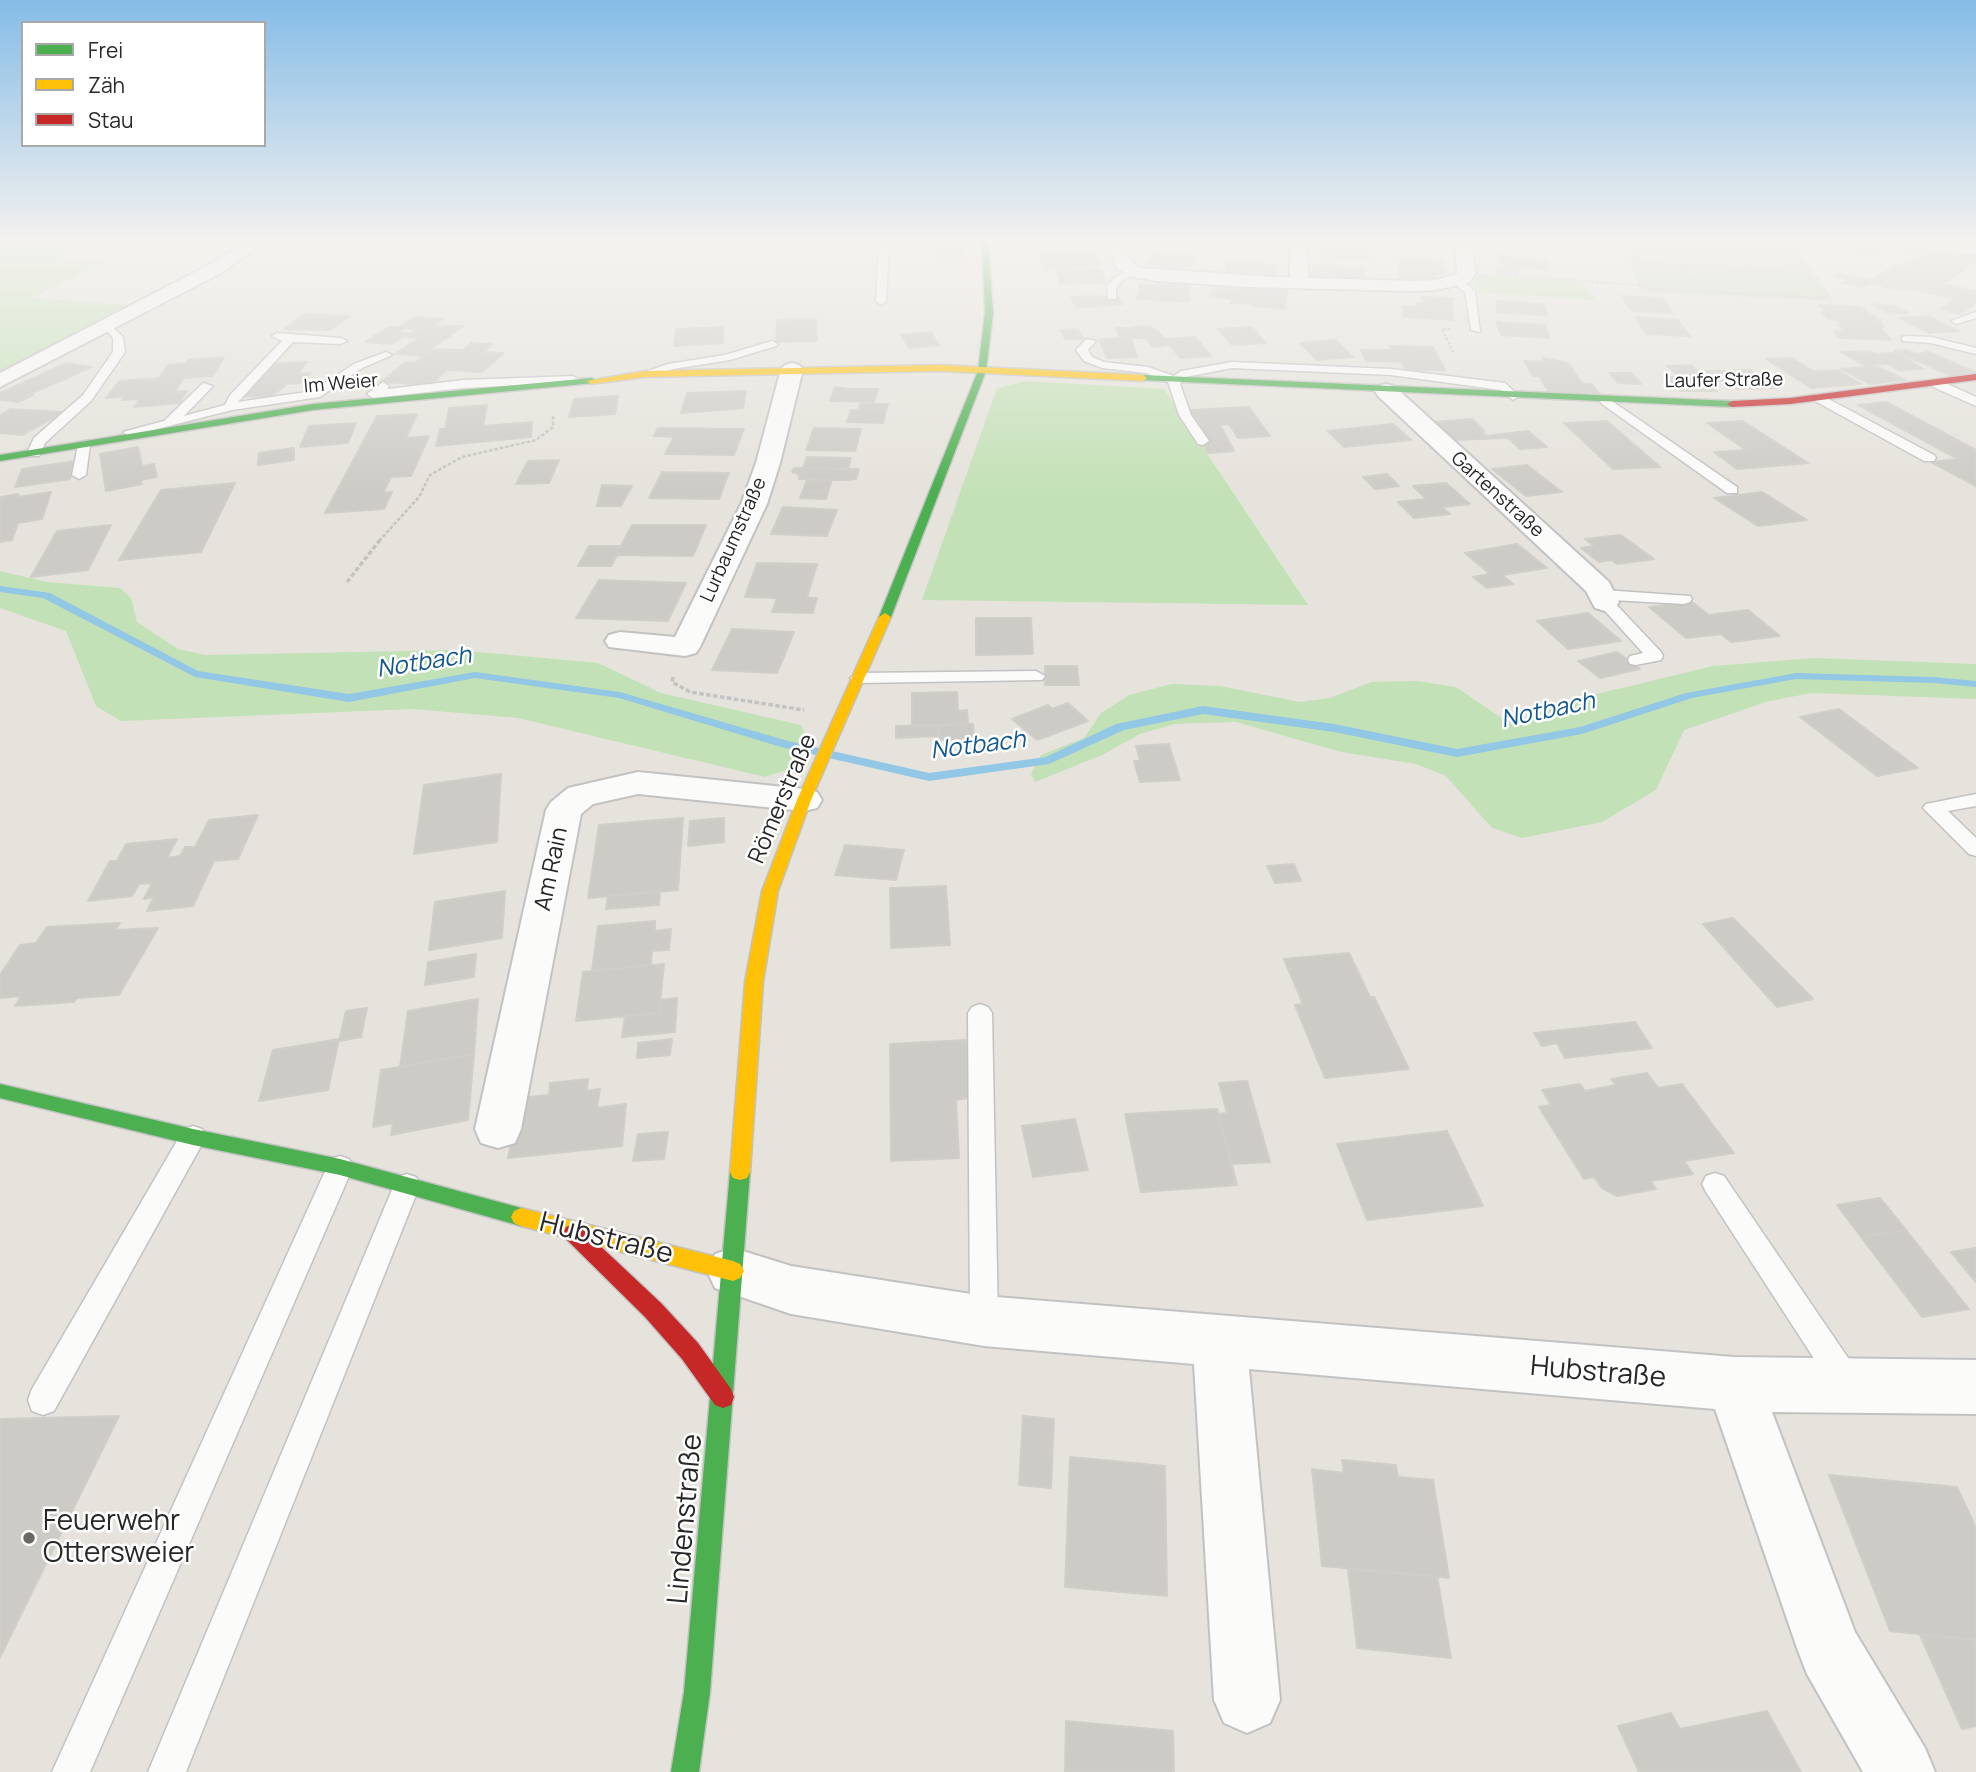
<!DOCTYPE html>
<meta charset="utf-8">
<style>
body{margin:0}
#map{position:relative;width:1976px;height:1772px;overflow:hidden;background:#e6e3dc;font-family:Manrope,sans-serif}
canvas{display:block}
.legend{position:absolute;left:21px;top:21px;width:245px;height:126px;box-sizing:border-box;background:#fff;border:2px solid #a9a9a9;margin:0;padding:9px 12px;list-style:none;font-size:21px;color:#272727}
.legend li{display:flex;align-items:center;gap:14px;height:35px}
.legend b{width:35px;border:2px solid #a9a9a9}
</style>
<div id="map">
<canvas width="1976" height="1772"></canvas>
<ul class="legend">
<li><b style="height:9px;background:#4caf50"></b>Frei</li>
<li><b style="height:9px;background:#ffc107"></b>Zäh</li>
<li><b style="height:9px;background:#c62828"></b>Stau</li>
</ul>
</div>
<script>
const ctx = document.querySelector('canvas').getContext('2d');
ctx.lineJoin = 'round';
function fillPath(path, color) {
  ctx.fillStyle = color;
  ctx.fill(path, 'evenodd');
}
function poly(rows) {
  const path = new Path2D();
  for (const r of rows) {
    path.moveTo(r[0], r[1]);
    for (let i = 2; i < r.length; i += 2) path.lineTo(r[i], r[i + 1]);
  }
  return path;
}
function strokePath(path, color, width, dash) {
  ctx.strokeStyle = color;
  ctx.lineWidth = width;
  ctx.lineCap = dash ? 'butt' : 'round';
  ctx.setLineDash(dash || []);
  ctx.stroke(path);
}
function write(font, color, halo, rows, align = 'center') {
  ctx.font = font + ' Manrope,sans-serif';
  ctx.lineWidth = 5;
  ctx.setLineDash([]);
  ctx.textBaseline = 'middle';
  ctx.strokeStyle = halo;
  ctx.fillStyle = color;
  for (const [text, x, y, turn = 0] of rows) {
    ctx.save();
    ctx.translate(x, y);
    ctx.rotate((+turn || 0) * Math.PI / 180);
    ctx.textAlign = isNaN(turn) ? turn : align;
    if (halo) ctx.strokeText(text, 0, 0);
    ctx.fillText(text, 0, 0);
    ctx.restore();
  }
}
fillPath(poly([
 [0,243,79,243,60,259,106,259,32,298,141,306,0,377],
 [1480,274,1581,282,1596,300,1477,292,1473,279],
 [1027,381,1164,389,1308,605,922,600,997,388],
 [0,571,47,582,120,588,131,598,137,622,178,649,205,655,457,650,598,663,661,693,801,725,806,737,789,769,765,777,518,718,413,709,121,721,96,706,66,631,0,608],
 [1814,658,1976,664,1976,699,1812,693,1769,701,1684,730,1656,790,1602,822,1522,838,1492,828,1446,776,1416,764,1341,752,1236,722,1175,724,1140,734,1102,755,1035,782,1031,774,1041,755,1084,738,1101,713,1129,695,1172,684,1220,686,1300,702,1330,698,1371,682,1417,681,1456,687,1503,719,1525,718,1568,701,1713,666]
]), '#c3e1b6');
fillPath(poly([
 [1622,243,1794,243,1834,301,1641,292]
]), '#cfdac4');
fillPath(poly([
 [0,586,50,593,198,671,349,694,475,672,620,692,788,741,929,773,1046,757,1116,724,1203,706,1334,724,1457,749,1580,727,1686,693,1796,673,1933,677,1976,681,1976,687,1933,683,1796,679,1692,698,1582,734,1457,757,1334,732,1203,714,1124,730,1049,764,929,781,781,747,619,698,475,678,349,702,195,677,43,598,0,592,0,586]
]), '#92c7e5');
const building = poly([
 [847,243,873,243,872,247,846,248,847,243],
 [1845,243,1878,244,1878,254,1845,250,1845,243],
 [1892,245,1974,255,1976,264,1893,250,1892,245],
 [1320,246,1367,248,1369,260,1322,257,1320,246],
 [960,248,963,256,938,257,936,249,960,248],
 [1092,251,1099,266,1045,268,1039,252,1092,251],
 [1153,253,1194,255,1190,268,1148,265,1153,253],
 [1923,254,1972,264,1944,284,1976,291,1976,303,1871,281,1896,264,1905,266,1923,254],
 [1496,255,1546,261,1548,270,1502,266,1496,255],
 [1400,258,1442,260,1445,275,1434,274,1436,282,1399,279,1400,258],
 [1227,263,1275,265,1275,275,1227,273,1227,263],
 [1312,265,1365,269,1365,279,1311,275,1312,265],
 [1497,268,1517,269,1518,275,1497,273,1497,268],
 [1101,269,1106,283,1060,284,1056,270,1101,269],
 [1838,273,1871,281,1903,287,1900,290,1869,283,1863,287,1843,283,1849,279,1834,276,1838,273],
 [1140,284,1190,286,1188,302,1137,299,1140,284],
 [1213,288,1287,291,1285,309,1253,306,1254,304,1231,303,1232,299,1210,297,1213,288],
 [1106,296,1107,298,1119,298,1123,304,1076,308,1071,297,1106,296],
 [1622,296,1662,298,1667,305,1626,303,1622,296],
 [1422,297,1452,298,1453,320,1404,317,1402,306,1418,307,1417,303,1424,303,1422,297],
 [1953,300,1973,305,1961,314,1941,309,1953,300],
 [1497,301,1544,304,1548,316,1497,312,1497,301],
 [1626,303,1667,305,1672,313,1632,311,1626,303],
 [1871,304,1894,306,1908,313,1891,314,1871,304],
 [1819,305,1860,307,1881,321,1877,321,1884,327,1879,326,1891,340,1841,338,1834,331,1845,332,1838,325,1843,326,1836,319,1828,319,1821,312,1827,312,1819,305],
 [304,314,350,316,330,330,284,329,304,314],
 [1928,316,1959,331,1929,333,1899,318,1928,316],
 [415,317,443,319,432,326,464,326,420,356,395,354,419,338,405,337,417,329,404,328,397,332,409,333,392,344,365,342,389,327,399,327,415,317],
 [1636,317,1678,320,1684,328,1641,326,1636,317],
 [816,319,817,341,776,342,777,320,816,319],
 [1496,322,1545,325,1550,338,1501,335,1496,322],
 [1150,326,1159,332,1169,345,1154,347,1134,327,1150,326],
 [1641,326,1684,328,1690,336,1646,334,1641,326],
 [723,327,723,343,674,346,676,329,723,327],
 [1252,327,1266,343,1232,345,1218,329,1252,327],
 [1116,328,1134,328,1142,338,1120,338,1116,328],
 [1078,329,1083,339,1065,339,1061,330,1078,329],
 [931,332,939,345,909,348,901,335,931,332],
 [1195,337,1211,356,1180,358,1165,339,1195,337],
 [1131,338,1137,357,1107,358,1099,339,1131,338],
 [1336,340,1353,357,1317,360,1300,343,1336,340],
 [472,343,492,344,484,352,504,353,482,372,447,370,430,385,381,382,406,362,415,363,432,349,463,350,472,343],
 [1390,346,1433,347,1445,370,1406,370,1402,362,1366,361,1361,350,1392,350,1390,346],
 [1907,350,1917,354,1928,352,1975,372,1950,375,1894,351,1907,350],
 [1869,351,1875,354,1897,353,1924,369,1898,370,1889,364,1864,365,1841,352,1869,351],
 [224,357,213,376,184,378,174,392,187,391,179,403,134,407,140,399,122,400,125,396,106,398,119,381,159,378,168,365,186,363,188,360,224,357],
 [1543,358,1568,363,1582,383,1592,384,1599,393,1548,391,1539,376,1533,376,1524,361,1545,362,1543,358],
 [1792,358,1813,371,1838,370,1861,384,1811,388,1766,359,1792,358],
 [307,362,298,374,311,373,303,383,287,384,272,396,241,397,270,364,307,362],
 [66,363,92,367,28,395,33,395,18,402,0,400,0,393,66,363],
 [1691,365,1704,377,1680,377,1667,366,1691,365],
 [1876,366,1905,380,1870,384,1841,369,1876,366],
 [1751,370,1777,388,1737,389,1712,371,1751,370],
 [1698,371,1712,371,1725,381,1714,381,1698,371],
 [1609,373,1632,373,1641,384,1618,383,1609,373],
 [1664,377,1700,377,1717,391,1680,391,1664,377],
 [835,387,851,389,878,389,874,402,830,401,835,387],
 [746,391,743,408,681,413,687,393,746,391],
 [618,396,615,414,569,417,574,399,618,396],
 [1886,402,1976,450,1976,486,1931,462,1958,459,1858,405,1886,402],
 [860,404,888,404,886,410,858,410,860,404],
 [487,405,483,426,532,422,531,437,436,446,440,429,445,429,449,408,487,405],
 [1249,407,1270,436,1238,438,1229,424,1220,425,1234,451,1208,453,1201,442,1209,442,1190,410,1249,407],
 [11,409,64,412,22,435,0,433,0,415,11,409],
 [851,410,886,410,883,423,847,422,851,410],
 [417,414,406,438,429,436,411,476,391,477,383,493,392,492,384,509,325,513,377,416,417,414],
 [1472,419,1484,431,1481,431,1486,436,1528,431,1547,447,1520,449,1508,438,1452,440,1434,422,1472,419],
 [1607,421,1660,467,1613,469,1564,423,1607,421],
 [1743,421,1808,463,1737,469,1714,452,1746,450,1707,423,1743,421],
 [356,423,348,443,300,447,309,426,356,423],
 [1393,424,1411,440,1344,447,1328,431,1393,424],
 [658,428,744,429,734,455,665,454,674,437,654,436,658,428],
 [814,428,861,429,855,451,806,450,814,428],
 [138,447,142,466,154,464,157,477,141,480,142,484,106,491,100,454,138,447],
 [294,448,294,460,258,465,259,453,294,448],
 [807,457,851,458,848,469,803,468,807,457],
 [559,460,549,483,516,484,528,461,559,460],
 [75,461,70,479,15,487,22,469,75,461],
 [1527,465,1562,492,1526,496,1492,469,1527,465],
 [794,468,803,468,859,469,856,479,845,480,799,479,800,475,792,472,794,468],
 [662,472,729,473,719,499,649,498,662,472],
 [1387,474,1399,486,1375,489,1363,477,1387,474],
 [807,479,832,480,828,492,803,491,807,479],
 [235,483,201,552,119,560,161,490,235,483],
 [1446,483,1470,504,1442,507,1450,514,1414,518,1398,502,1426,499,1413,486,1446,483],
 [602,485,632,486,621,506,597,506,602,485],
 [803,491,828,492,826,499,800,498,803,491],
 [51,492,42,519,18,523,12,540,0,542,0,497,19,494,18,497,51,492],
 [1762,492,1807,520,1758,526,1714,498,1762,492],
 [783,507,837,510,827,536,771,534,783,507],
 [111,525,88,570,31,577,57,531,111,525],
 [632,525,706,525,693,556,617,555,611,566,578,566,589,546,621,546,632,525],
 [1621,535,1654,559,1617,564,1611,560,1599,562,1581,548,1594,546,1585,539,1621,535],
 [1517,544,1547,568,1502,575,1513,584,1487,588,1473,577,1490,574,1465,553,1517,544],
 [757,563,817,564,807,598,817,598,813,613,772,612,777,598,745,597,757,563],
 [599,580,686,583,668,621,576,618,599,580],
 [1692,602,1709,615,1748,610,1780,636,1731,642,1721,634,1686,638,1649,607,1692,602],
 [1588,613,1621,641,1568,649,1537,621,1588,613],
 [976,618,1031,618,1033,654,976,655,976,618],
 [732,629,794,632,777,673,712,670,732,629],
 [1617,652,1640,669,1600,678,1578,661,1617,652],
 [1045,666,1077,666,1079,685,1045,685,1045,666],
 [957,692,958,711,967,710,968,724,912,726,912,693,957,692],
 [1068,703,1088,721,1037,740,1012,719,1048,705,1052,709,1068,703],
 [1839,709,1918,768,1877,776,1800,717,1839,709],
 [968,724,973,724,974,739,939,740,939,725,968,724],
 [939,725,940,736,896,738,896,726,939,725],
 [1169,744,1180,780,1140,782,1134,761,1140,761,1136,746,1169,744],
 [501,774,497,842,414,854,424,785,501,774],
 [258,815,238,859,214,861,193,906,147,911,154,897,144,899,152,883,139,884,132,896,88,901,110,861,117,861,126,844,177,839,167,858,180,856,185,847,195,847,209,820,258,815],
 [683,818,678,890,588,898,599,825,683,818],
 [724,818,724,842,688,846,690,821,724,818],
 [845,845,904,850,896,880,835,875,845,845],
 [1294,864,1301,881,1275,883,1267,866,1294,864],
 [946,886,950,945,891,948,890,888,946,886],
 [505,891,502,938,429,950,435,902,505,891],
 [660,891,659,905,606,909,608,896,660,891],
 [1733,918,1813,999,1777,1007,1703,924,1733,918],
 [655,921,655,931,671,929,669,950,652,951,651,965,592,971,598,926,655,921],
 [120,923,115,930,158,928,119,995,77,998,74,1002,15,1006,21,996,0,998,0,975,20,945,36,943,47,927,120,923],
 [1349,953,1370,997,1374,997,1409,1069,1325,1078,1295,1005,1303,1004,1284,959,1349,953],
 [476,954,474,977,425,985,428,962,476,954],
 [664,964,659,1013,576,1021,583,972,664,964],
 [677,998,675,1032,622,1037,625,1016,659,1013,661,1000,677,998],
 [478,999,474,1054,400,1067,408,1011,478,999],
 [367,1008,361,1037,339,1041,346,1011,367,1008],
 [1635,1022,1652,1048,1565,1058,1557,1043,1542,1046,1534,1033,1635,1022],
 [339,1039,328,1090,259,1101,273,1050,339,1039],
 [672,1039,670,1055,637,1058,638,1043,672,1039],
 [966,1040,969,1098,956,1100,959,1158,891,1161,890,1044,966,1040],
 [474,1054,468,1120,391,1135,393,1123,373,1127,381,1070,474,1054],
 [1647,1073,1658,1088,1682,1084,1734,1153,1684,1161,1693,1174,1651,1181,1656,1189,1617,1196,1602,1188,1594,1177,1584,1179,1539,1107,1551,1105,1542,1090,1580,1084,1585,1091,1616,1085,1611,1079,1647,1073],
 [588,1079,587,1091,600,1089,597,1108,626,1104,622,1146,508,1158,519,1098,549,1095,550,1083,588,1079],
 [1247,1081,1270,1162,1231,1164,1218,1114,1227,1113,1219,1083,1247,1081],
 [1217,1109,1237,1185,1141,1192,1125,1114,1217,1109],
 [1075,1119,1088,1170,1033,1177,1022,1126,1075,1119],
 [1447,1131,1483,1206,1367,1220,1337,1144,1447,1131],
 [668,1132,664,1159,633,1161,638,1134,668,1132],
 [1880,1198,1906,1230,1861,1237,1837,1205,1880,1198],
 [1906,1230,1969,1309,1922,1317,1861,1237,1906,1230],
 [1976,1248,1976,1282,1951,1252,1976,1248],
 [119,1416,0,1657,0,1419,119,1416],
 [1023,1416,1054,1419,1051,1488,1019,1485,1023,1416],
 [1070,1457,1165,1466,1167,1596,1065,1587,1070,1457],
 [1342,1460,1396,1465,1398,1477,1433,1480,1449,1578,1322,1566,1312,1469,1344,1473,1342,1460],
 [1829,1475,1957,1487,1976,1528,1976,1640,1890,1631,1829,1475],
 [1348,1569,1437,1576,1451,1658,1357,1648,1348,1569],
 [1920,1635,1976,1640,1976,1726,1962,1729,1920,1635],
 [1767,1711,1801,1772,1639,1772,1618,1726,1671,1713,1680,1729,1767,1711],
 [1066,1721,1173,1731,1174,1772,1065,1772,1066,1721]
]);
fillPath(building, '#cccbc6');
strokePath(building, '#d0cec9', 2);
const lane = poly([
 [879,243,889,243,886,302,881,305,876,302,879,243],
 [1132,270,1140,272,1123,280,1116,288,1116,299,1108,299,1107,285,1117,276,1132,270],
 [1452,279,1460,279,1475,291,1480,332,1471,330,1465,292,1452,283,1452,279],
 [1976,312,1976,318,1956,324,1951,321,1976,312],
 [108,323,123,337,125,352,91,401,45,443,39,456,29,456,27,453,34,438,83,395,113,352,113,338,103,326,108,323],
 [277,333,341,338,347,341,341,344,293,342,238,402,313,391,354,364,386,352,392,355,362,368,320,397,232,410,129,436,123,432,164,421,203,383,213,386,184,416,225,405,230,395,282,341,272,336,277,333],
 [1906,336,1931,337,1976,348,1976,354,1931,343,1902,341,1902,337,1906,336],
 [1086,339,1096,341,1088,350,1092,357,1104,362,1148,367,1174,376,1181,371,1232,362,1391,369,1505,383,1519,396,1513,400,1501,390,1391,375,1232,368,1185,377,1180,384,1191,415,1209,441,1203,445,1198,444,1179,415,1168,382,1146,373,1102,368,1084,361,1076,350,1086,339],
 [772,341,778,344,776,346,730,360,673,369,645,377,639,374,668,364,725,355,772,341],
 [573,376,579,380,577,382,464,388,373,398,367,394,383,382,389,386,387,389,464,380,573,376],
 [1933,381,1941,381,1976,397,1976,406,1933,387,1933,381],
 [1819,394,1934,455,1936,458,1934,461,1924,461,1815,401,1815,395,1819,394],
 [1606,397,1737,487,1737,493,1727,493,1602,404,1600,401,1606,397],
 [84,441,90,445,86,475,79,479,72,475,78,445,84,441],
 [1603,590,1690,596,1692,599,1690,602,1684,604,1612,600,1661,652,1663,656,1661,660,1636,665,1630,664,1628,660,1630,656,1643,653,1597,602,1599,599,1595,595,1603,590],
 [1036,671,1045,676,1042,680,859,683,850,678,859,673,1036,671],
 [1976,794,1976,806,1948,811,1976,838,1976,856,1969,854,1923,808,1926,804,1976,794],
 [980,1004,988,1007,992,1013,998,1321,994,1331,984,1335,974,1331,970,1321,968,1013,972,1007,980,1004],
 [193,1126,202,1129,206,1137,54,1411,43,1415,32,1411,28,1400,32,1389,184,1129,193,1126],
 [340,1156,349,1159,353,1167,90,1772,52,1772,327,1167,331,1159,340,1156],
 [1715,1173,1724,1176,1857,1371,1861,1381,1857,1391,1846,1396,1835,1391,1706,1192,1702,1184,1706,1176,1715,1173],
 [407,1174,416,1177,420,1185,186,1772,148,1772,394,1185,398,1177,407,1174]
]);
const street = poly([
 [245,243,264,243,219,274,0,387,0,373,207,266,245,243],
 [1108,243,1124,243,1130,260,1140,268,1290,278,1290,249,1275,248,1267,243,1307,243,1308,278,1413,281,1436,280,1457,274,1455,243,1471,243,1476,272,1470,282,1436,290,1413,291,1248,287,1157,281,1129,276,1116,267,1108,243],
 [1909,243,1976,245,1976,255,1917,248,1909,243],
 [792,363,799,365,803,369,780,463,767,504,700,647,696,653,685,656,609,647,605,641,609,635,620,632,675,637,741,504,756,463,781,369,785,365,792,363],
 [1386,384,1394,386,1609,582,1619,602,1615,608,1605,611,1595,608,1586,591,1378,396,1375,391,1378,386,1386,384],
 [638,772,804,789,817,792,822,800,817,808,804,811,638,794,593,804,581,814,521,1129,515,1143,498,1148,481,1143,475,1129,546,810,551,802,568,788,638,772],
 [733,1248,791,1266,984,1296,1734,1357,1976,1360,1976,1414,1772,1412,1855,1632,1925,1748,1935,1772,1863,1772,1807,1674,1798,1651,1715,1409,1249,1369,1280,1700,1270,1723,1247,1733,1224,1723,1214,1700,1194,1364,984,1346,791,1314,715,1288,707,1271,715,1254,733,1248]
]);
const fast = poly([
 [982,243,988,243,993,313,986,371,891,617,889,620,881,620,879,617,978,371,985,313,982,243],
 [1143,375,1732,401,1737,404,1732,407,1140,380,1140,376,1143,375],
 [591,378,594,379,594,383,313,410,0,461,0,455,313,404,591,378],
 [0,1084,193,1129,340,1159,521,1208,528,1211,531,1217,528,1223,521,1226,340,1175,193,1145,0,1098,0,1084],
 [740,1164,747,1166,750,1172,710,1692,699,1772,671,1772,684,1692,730,1172,733,1166,740,1164]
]);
const slow = poly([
 [940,365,1143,375,1147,378,1143,381,940,371,645,377,591,384,587,381,645,371,940,365],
 [885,613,891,617,811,800,778,891,763,982,750,1172,747,1178,740,1180,733,1178,730,1172,745,982,762,891,797,800,879,617,885,613],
 [521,1208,733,1261,740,1264,744,1271,740,1278,733,1281,521,1226,514,1223,511,1217,514,1211,521,1208]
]);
const jam = poly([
 [1976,374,1976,380,1790,404,1732,407,1727,404,1732,401,1790,398,1976,374],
 [573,1224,580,1227,661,1303,698,1343,731,1389,734,1397,731,1405,723,1408,715,1405,682,1359,645,1317,566,1239,563,1233,566,1227,573,1224]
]);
strokePath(lane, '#c3c2c2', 3);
strokePath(street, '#c3c2c2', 4);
strokePath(fast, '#c3c2c2', 3);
strokePath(slow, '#c3c2c2', 3);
strokePath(jam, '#c3c2c2', 3);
strokePath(poly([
 [1629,243,1647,286],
 [1660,243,1793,252],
 [1669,244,1696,291],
 [1638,263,1808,274],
 [1497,274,1647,286,1649,289,1767,295,1733,243],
 [1767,295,1825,298,1787,243],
 [1450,329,1442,329,1454,354]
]), '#c4c3c2', 2, [2.5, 2]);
strokePath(poly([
 [379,541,419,497,430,475,462,457,536,440,553,427,553,415]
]), '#c4c3c2', 2.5, [3.5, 2]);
strokePath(poly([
 [347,582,380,540],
 [673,677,672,682,690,692,804,710]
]), '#c4c3c2', 3.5, [4.5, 2.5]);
fillPath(lane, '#fbfbfa');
fillPath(street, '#fbfbfa');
fillPath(fast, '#4caf50');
fillPath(slow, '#ffc107');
fillPath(jam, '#c62828');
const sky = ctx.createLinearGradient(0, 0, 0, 491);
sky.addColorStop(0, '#85bce7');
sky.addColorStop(0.49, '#f4f2ef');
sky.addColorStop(1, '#f4f2ef00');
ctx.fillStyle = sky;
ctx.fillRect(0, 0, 1976, 491);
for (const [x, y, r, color] of [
 [29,1538,7,"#6a6966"]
]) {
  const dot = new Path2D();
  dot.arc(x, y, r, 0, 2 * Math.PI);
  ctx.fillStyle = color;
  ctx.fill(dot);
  strokePath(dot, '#fff', 2.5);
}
write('19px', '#272727', '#fff', [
 ["Laufer Straße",1724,381,-1],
 ["Im Weier",341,384,-5],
 ["Gartenstraße",1497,495,42],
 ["Lurbaumstraße",734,540,-66]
]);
write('23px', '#272727', '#fff', [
 ["Römerstraße",783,799,-67],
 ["Am Rain",552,869,-78]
]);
write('italic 24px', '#125790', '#fff', [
 ["Notbach",424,663,-9],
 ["Notbach",1548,711,-12],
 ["Notbach",978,746,-7]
]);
write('28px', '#272727', '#fff', [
 ["Hubstraße",606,1239,14],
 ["Hubstraße",1598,1373,5],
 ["Lindenstraße",686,1519,-85]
]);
write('28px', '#272727', '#fff', [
 ["Feuerwehr",43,1522],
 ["Ottersweier",43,1554]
], 'left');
</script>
